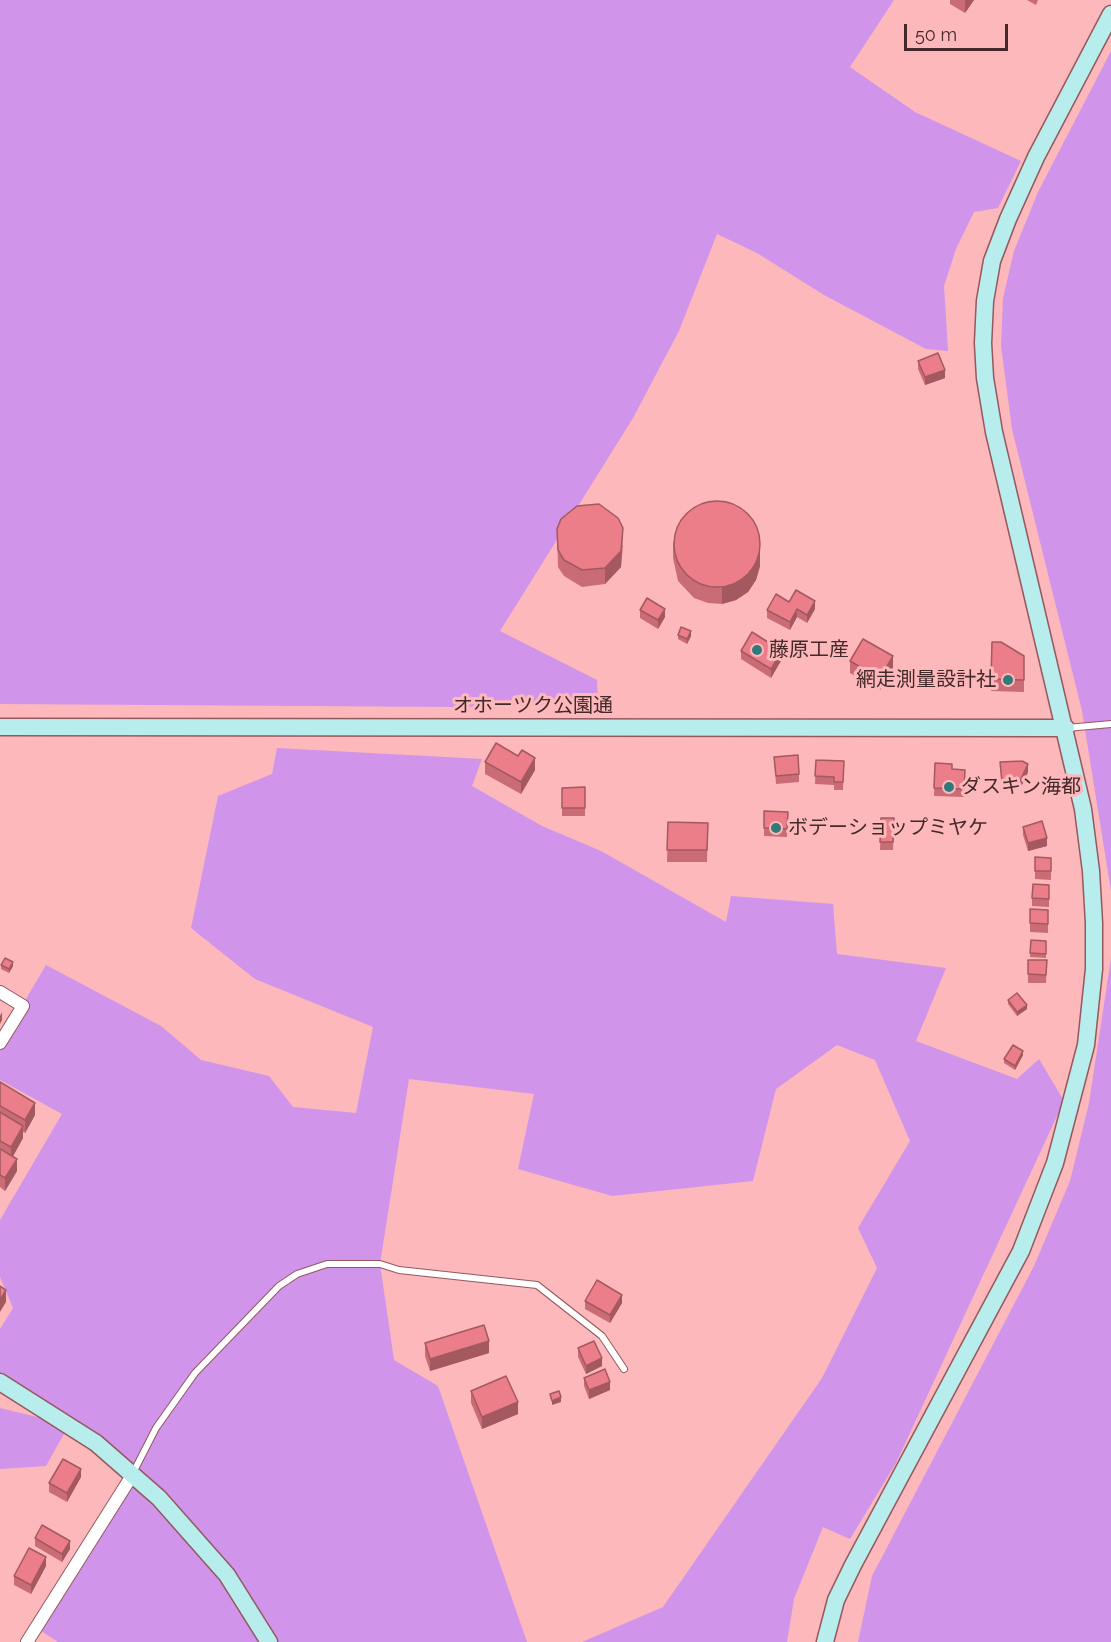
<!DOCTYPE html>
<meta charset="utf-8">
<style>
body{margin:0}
#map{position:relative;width:1111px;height:1642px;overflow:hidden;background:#fdb8bc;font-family:Raleway,sans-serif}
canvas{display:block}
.scale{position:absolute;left:904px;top:24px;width:104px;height:27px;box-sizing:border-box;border:3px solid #43292a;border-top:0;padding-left:8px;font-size:18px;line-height:21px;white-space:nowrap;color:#43292a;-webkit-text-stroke:4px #fdb8bc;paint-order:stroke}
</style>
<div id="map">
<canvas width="1111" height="1642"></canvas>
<div class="scale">50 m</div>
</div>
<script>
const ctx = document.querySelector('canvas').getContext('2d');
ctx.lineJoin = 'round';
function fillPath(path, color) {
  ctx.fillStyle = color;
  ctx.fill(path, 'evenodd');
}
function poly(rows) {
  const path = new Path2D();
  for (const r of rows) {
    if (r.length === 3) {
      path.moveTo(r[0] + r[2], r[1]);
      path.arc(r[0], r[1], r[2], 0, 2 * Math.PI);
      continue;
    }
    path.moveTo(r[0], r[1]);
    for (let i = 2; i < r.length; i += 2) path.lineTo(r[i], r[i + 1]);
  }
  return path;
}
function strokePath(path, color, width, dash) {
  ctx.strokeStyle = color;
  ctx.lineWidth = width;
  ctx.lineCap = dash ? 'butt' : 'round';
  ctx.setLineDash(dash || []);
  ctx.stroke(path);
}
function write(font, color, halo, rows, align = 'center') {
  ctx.font = font + ' Raleway,"Noto Sans JP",sans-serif';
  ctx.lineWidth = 6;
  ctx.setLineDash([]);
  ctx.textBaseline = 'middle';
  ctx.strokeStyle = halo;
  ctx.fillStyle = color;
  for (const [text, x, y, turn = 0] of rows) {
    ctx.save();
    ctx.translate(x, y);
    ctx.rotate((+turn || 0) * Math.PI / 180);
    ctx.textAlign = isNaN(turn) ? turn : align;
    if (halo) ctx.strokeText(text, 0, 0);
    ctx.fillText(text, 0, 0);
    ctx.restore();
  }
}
fillPath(poly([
 [0,0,894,0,850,67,915,112,1021,161,998,208,974,212,956,249,944,286,948,351,926,349,824,295,757,253,717,234,679,331,633,418,500,631,597,680,598,704,457,707,0,704],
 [1111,51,1111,891,1082,711,1012,429,1001,346,1003,298,1014,251,1038,192],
 [277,748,482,759,472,786,542,826,601,851,726,922,731,896,833,904,837,954,946,968,916,1041,1017,1079,1039,1059,1064,1101,896,1463,850,1539,823,1527,794,1599,787,1642,582,1642,663,1607,822,1378,877,1268,858,1228,910,1141,875,1060,837,1045,776,1089,753,1181,612,1196,518,1169,534,1094,409,1079,380,1264,394,1360,438,1386,527,1642,58,1642,35,1627,133,1474,69,1425,46,1466,0,1469,0,1408,66,1424,0,1382,0,1329,13,1308,0,1277,0,1220,62,1114,0,1080,0,1043,46,965,161,1026,201,1060,269,1076,293,1107,356,1113,373,1027,255,979,191,928,218,796,272,774],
 [1111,958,1111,1642,858,1642,872,1576,1034,1266,1070,1181,1089,1103]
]), '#d094ea');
const lane = poly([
 [1067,728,1111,724],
 [133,1473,156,1428,195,1373,279,1286,297,1274,327,1264,380,1264,399,1270,537,1285,602,1336,624,1369]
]);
const street = poly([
 [0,992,23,1006,0,1043],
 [27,1642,133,1474]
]);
const secondary = poly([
 [0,727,1066,728],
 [0,1382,96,1443,159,1498,227,1575,269,1642],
 [825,1642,836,1600,853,1565,1021,1251,1055,1163,1086,1045,1094,969,1094,923,1091,871,1083,809,994,432,985,378,983,343,985,301,992,261,1008,219,1036,157,1111,14]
]);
strokePath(lane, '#95585d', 8);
strokePath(street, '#95585d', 14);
strokePath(secondary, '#95585d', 19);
strokePath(lane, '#fff', 6);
strokePath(street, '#fff', 12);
strokePath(secondary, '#b7eded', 16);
fillPath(poly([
 [950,0,974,0,965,13,950,4],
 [1027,0,1038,0,1036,5],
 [918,361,945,378,925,385,918,369],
 [557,529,623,545,621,567,605,584,582,587,564,576,558,567],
 [673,542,760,566,756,580,748,592,736,600,722,604,708,603,694,598,678,581,673,558],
 [789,602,815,609,807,623,797,617,790,630,767,618,767,610],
 [640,610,665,617,658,629,640,618],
 [678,635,691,636,687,644,678,639],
 [992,642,1024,656,1024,692,991,691],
 [741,651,782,659,771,678,741,659],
 [850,661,893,669,880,690,850,673],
 [518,756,535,770,521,794,485,774,485,762],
 [774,757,799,774,799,782,776,784],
 [816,760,844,761,843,790,834,790,834,785,815,784],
 [1000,762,1028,772,1020,789,1002,790],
 [935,763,952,769,965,770,964,797,934,796],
 [585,787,585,816,562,816,562,788],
 [764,811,788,812,787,837,764,836],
 [881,818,894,818,893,850,880,850],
 [668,822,708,823,707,862,667,862],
 [1023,827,1047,846,1028,851,1023,835],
 [1035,857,1051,858,1051,880,1035,879],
 [1049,894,1049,907,1032,906,1032,898],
 [1030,909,1048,910,1048,933,1030,932],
 [1031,940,1046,941,1046,958,1030,957],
 [1028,960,1047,960,1046,983,1028,983],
 [1,965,13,966,9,973,1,969],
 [1008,1000,1027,1009,1017,1016,1008,1004],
 [1023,1055,1015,1070,1004,1063,1004,1059],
 [0,1082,35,1115,25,1133,23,1132,23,1138,13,1156,17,1171,5,1191,0,1187],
 [585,1301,622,1303,610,1323,585,1309],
 [425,1343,489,1353,430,1371,425,1356],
 [578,1348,602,1366,586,1374,578,1357],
 [584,1378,610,1390,589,1399,584,1386],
 [471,1391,518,1414,482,1429,471,1403],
 [81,1477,67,1502,49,1492,49,1483],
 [35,1538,70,1549,62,1562,35,1546],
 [46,1566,31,1594,14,1585,14,1576]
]), '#ca6c75');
fillPath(poly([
 [966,0,974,0,965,13,965,1],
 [945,370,945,378,925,385,925,377],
 [623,528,621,567,605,584,605,568],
 [760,550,760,566,756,580,748,592,736,600,722,604,722,587],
 [815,601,815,609,807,623,807,615],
 [665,609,665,617,658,629,658,620],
 [797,609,797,617,790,630,790,622],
 [691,631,691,636,687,644,687,639],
 [782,651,782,659,771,678,771,669],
 [893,656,893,669,880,690,880,678],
 [535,758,535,770,521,794,521,782],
 [1028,764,1028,772,1020,789,1020,781],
 [1047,838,1047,846,1028,851,1028,843],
 [13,962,13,966,9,973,9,969],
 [1027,1005,1027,1009,1017,1016,1017,1012],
 [2,1012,2,1020,0,1024,0,1016],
 [1023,1051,1023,1055,1015,1070,1015,1066],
 [35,1103,35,1115,25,1133,25,1120],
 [23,1126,23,1138,11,1160,11,1147],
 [17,1159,17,1171,5,1191,5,1178],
 [6,1290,6,1302,0,1312,0,1300],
 [622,1295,622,1303,610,1323,610,1315],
 [489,1341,489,1353,430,1371,430,1359],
 [602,1358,602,1366,586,1374,586,1366],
 [610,1382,610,1390,589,1399,589,1390],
 [561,1397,561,1402,552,1405,552,1401],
 [518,1402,518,1414,482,1429,482,1417],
 [81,1469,81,1477,67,1502,67,1493],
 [70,1541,70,1549,62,1562,62,1554],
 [46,1557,46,1566,31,1594,31,1585]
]), '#a4585f');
const building = poly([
 [938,353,945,370,925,377,918,361,938,353],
 [717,544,43],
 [599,504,618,518,623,528,621,551,605,568,582,570,564,560,558,550,557,529,561,519,577,506,599,504],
 [796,590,815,601,807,615,797,609,790,622,767,610,776,594,789,602,796,590],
 [647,598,665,609,658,620,640,610,647,598],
 [681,627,691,631,687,639,678,635,681,627],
 [752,632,782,651,771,669,741,651,752,632],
 [863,639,893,656,880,678,850,661,863,639],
 [992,642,1001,642,1024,656,1024,680,991,679,992,642],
 [496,743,518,756,522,750,535,758,521,782,485,762,496,743],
 [798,755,799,774,776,776,774,757,798,755],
 [816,760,844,761,843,782,834,782,834,777,815,776,816,760],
 [1022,761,1028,764,1020,781,1002,782,1000,762,1022,761],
 [935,763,952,764,952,769,965,770,964,789,934,788,935,763],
 [585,787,585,808,562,808,562,788,585,787],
 [764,811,788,812,787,829,764,828,764,811],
 [881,818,894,818,893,842,880,842,881,818],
 [1042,821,1047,838,1028,843,1023,827,1042,821],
 [668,822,708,823,707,850,667,850,668,822],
 [1035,857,1051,858,1051,871,1035,871,1035,857],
 [1033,884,1049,885,1049,899,1032,898,1033,884],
 [1030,909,1048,910,1048,924,1030,923,1030,909],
 [1031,940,1046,941,1046,954,1030,953,1031,940],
 [5,958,13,962,9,969,1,965,5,958],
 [1028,960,1047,960,1046,975,1028,974,1028,960],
 [1017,993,1027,1005,1017,1012,1008,1000,1017,993],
 [1013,1045,1023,1051,1015,1066,1004,1059,1013,1045],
 [0,1082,35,1103,25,1120,0,1106,0,1082],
 [0,1112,23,1126,11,1147,0,1141,0,1112],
 [0,1149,17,1159,5,1178,0,1175,0,1149],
 [597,1280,622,1295,610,1315,585,1301,597,1280],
 [0,1286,6,1290,0,1300,0,1286],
 [484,1325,489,1341,430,1359,425,1343,484,1325],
 [594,1341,602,1358,586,1366,578,1348,594,1341],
 [605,1369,610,1382,589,1390,584,1378,605,1369],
 [506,1376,518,1402,482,1417,471,1391,506,1376],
 [559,1391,561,1397,552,1401,550,1394,559,1391],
 [63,1459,81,1469,67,1493,49,1483,63,1459],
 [42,1525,70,1541,62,1554,35,1538,42,1525],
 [29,1548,46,1557,31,1585,14,1576,29,1548]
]);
fillPath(building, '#eb7e88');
strokePath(building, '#a4585f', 1.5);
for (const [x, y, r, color] of [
 [757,650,6,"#307a7a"],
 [1008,680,6,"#307a7a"],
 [949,787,6,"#307a7a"],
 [776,828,6,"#307a7a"]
]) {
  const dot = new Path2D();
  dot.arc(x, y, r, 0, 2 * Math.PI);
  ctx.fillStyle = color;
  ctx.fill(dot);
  strokePath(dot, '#fdb8bc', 2);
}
write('20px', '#43292a', '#fdb8bc', [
 ["藤原工産",769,650],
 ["網走測量設計社",996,680,"right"],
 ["ダスキン海都",961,787],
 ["ボデーショップミヤケ",788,828]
], 'left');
write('20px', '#43292a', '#fdb8bc', [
 ["オホーツク公園通",533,706]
]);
</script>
